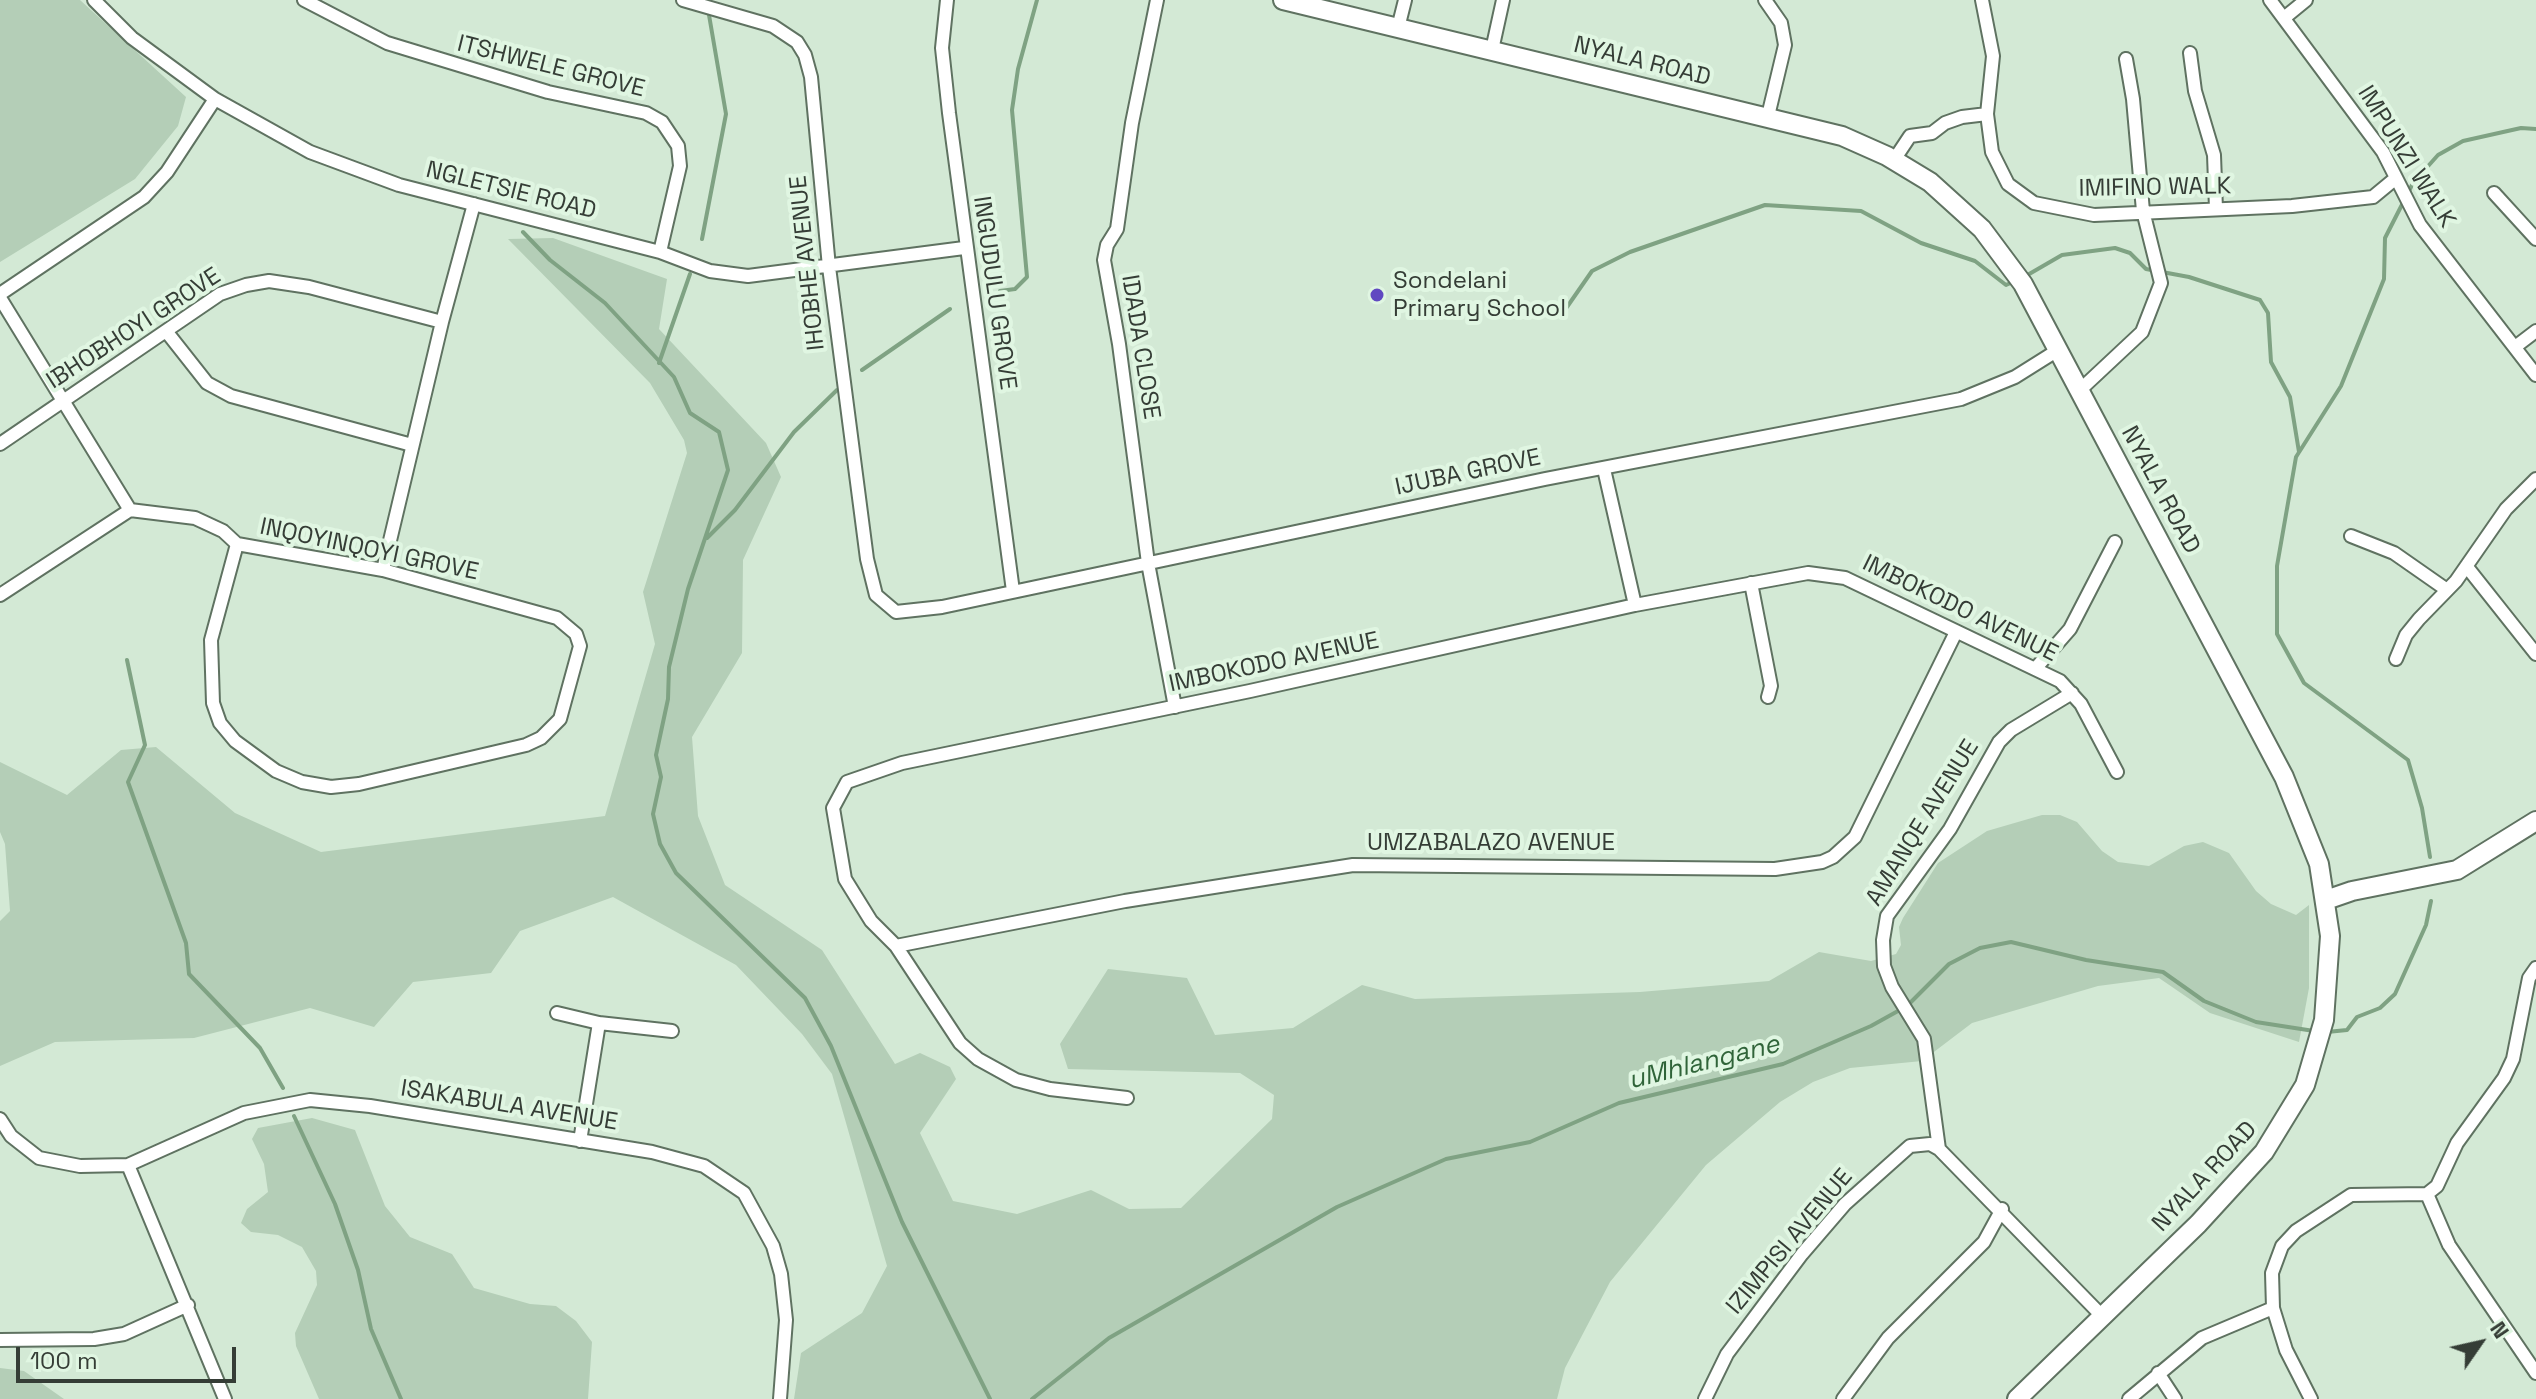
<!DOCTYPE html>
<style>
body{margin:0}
#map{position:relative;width:2536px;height:1399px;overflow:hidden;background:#d3e9d5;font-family:"Space Grotesk",sans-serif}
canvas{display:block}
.north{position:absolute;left:2440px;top:1303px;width:80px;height:80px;-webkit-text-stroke:6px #e0f6e2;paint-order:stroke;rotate:56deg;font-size:22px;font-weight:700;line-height:32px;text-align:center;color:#353d36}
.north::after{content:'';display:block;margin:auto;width:28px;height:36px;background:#353d36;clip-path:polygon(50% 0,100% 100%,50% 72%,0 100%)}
.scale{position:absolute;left:16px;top:1347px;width:220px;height:36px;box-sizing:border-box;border:4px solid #353d36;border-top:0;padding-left:10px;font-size:24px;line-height:28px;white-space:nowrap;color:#353d36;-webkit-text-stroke:6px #e0f6e2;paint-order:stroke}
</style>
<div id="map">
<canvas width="2536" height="1399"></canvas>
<div class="north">N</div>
<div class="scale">100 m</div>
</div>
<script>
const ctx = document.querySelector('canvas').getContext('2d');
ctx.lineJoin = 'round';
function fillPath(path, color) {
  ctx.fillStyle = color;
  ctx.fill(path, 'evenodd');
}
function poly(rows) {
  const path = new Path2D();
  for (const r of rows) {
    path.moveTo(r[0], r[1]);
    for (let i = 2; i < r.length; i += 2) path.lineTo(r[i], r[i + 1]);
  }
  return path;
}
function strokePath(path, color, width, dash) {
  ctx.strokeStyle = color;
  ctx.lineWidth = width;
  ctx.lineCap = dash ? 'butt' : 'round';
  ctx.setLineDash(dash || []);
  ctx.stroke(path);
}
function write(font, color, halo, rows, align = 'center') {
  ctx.font = font + ' "Space Grotesk",sans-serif';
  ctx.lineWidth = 8;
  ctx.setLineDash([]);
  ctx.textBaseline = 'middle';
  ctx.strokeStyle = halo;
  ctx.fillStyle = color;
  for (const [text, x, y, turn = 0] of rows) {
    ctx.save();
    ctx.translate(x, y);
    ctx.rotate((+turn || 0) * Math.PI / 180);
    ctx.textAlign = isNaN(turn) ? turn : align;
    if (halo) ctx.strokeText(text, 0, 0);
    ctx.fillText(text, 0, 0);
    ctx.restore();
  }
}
fillPath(poly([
 [0,0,80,0,186,97,178,126,135,179,0,262],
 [553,238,667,279,659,329,766,443,781,477,743,560,742,653,692,737,698,816,725,885,822,950,895,1064,920,1053,950,1067,956,1079,920,1133,953,1201,1017,1214,1091,1190,1129,1209,1181,1208,1272,1119,1274,1095,1240,1073,1068,1069,1060,1044,1108,969,1187,978,1215,1035,1293,1028,1362,985,1415,999,1640,992,1769,981,1819,952,1871,961,1896,954,1901,945,1899,927,1903,918,1938,863,1987,831,2042,815,2060,815,2077,822,2102,851,2118,862,2149,866,2184,846,2203,842,2229,853,2256,891,2271,904,2296,915,2309,905,2309,988,2299,1042,2210,1013,2159,978,2098,986,1972,1023,1922,1061,1850,1068,1813,1082,1780,1102,1706,1165,1610,1282,1565,1368,1557,1399,794,1399,801,1353,862,1313,887,1266,832,1074,802,1034,736,965,613,897,520,931,491,973,413,982,374,1027,310,1008,194,1038,55,1042,0,1066,0,921,10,911,5,844,0,832,0,762,67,795,121,750,156,747,235,813,321,852,605,816,655,644,643,592,687,453,684,440,650,383,508,239],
 [312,1118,355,1130,385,1206,410,1237,452,1254,474,1288,530,1304,556,1306,576,1321,592,1342,588,1399,319,1399,296,1346,295,1333,317,1285,316,1271,302,1247,278,1235,251,1232,241,1223,247,1209,268,1192,264,1164,252,1139,258,1128],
 [0,1368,24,1371,64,1399,0,1399]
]), '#b4ceb7');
strokePath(poly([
 [523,232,550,260,605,303,674,377,690,413,719,432,728,470,688,589,669,667,668,699,656,755,661,777,653,814,660,844,676,873,805,998,831,1046,902,1222,990,1399],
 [702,239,726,114,709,15],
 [2024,277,2062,255,2115,248,2130,253,2146,269,2189,277,2260,300,2268,313,2271,362,2290,397,2299,452],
 [1000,291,1015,289,1027,277,1012,110,1018,69,1037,0],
 [1567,307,1592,271,1630,252,1765,205,1861,211,1921,243,1975,261,2006,285,2013,282],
 [659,363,690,274],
 [862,370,950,309],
 [707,538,735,510,794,432,837,390],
 [127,660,145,745,128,782,186,943,189,974,260,1048,283,1088],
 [2430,857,2422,808,2408,760,2304,683,2277,634,2277,566,2296,457,2341,386,2384,279,2385,238,2413,183,2438,155,2463,141,2521,128,2536,129],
 [2327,1032,2347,1030,2357,1017,2380,1008,2395,994,2426,925,2431,901],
 [294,1116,335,1204,358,1270,371,1329,401,1399],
 [1032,1399,1109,1338,1337,1207,1446,1159,1530,1142,1619,1103,1783,1064,1871,1026,1907,1006,1949,964,1980,948,2011,942,2086,960,2163,972,2204,1001,2256,1022,2314,1031]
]), '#7fa283', 4);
const street = poly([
 [94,0,132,38,215,99,310,152,399,185,660,252,710,271,748,276,964,248],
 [304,0,387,43,548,92,646,113,662,122,678,146,680,166,660,252],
 [683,0,773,26,797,42,805,55,811,77,829,267,867,559,876,595,896,612,942,607,1545,479,1961,399,2015,377,2058,350],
 [947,0,942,48,949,113,1013,591],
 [1157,0,1132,123,1117,229,1107,245,1104,260,1119,344,1148,563,1175,707],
 [1765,0,1781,23,1785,45,1768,116],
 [1982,0,1993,56,1987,114,1992,152,2008,184,2034,203,2094,215,2292,206,2373,197,2396,178],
 [2270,0,2383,152,2420,225,2536,375],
 [2284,18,2306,0],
 [1398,28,1405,0],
 [1492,50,1503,0],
 [2190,53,2195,91,2214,155,2216,209],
 [1894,160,1910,136,1932,133,1945,123,1962,117,1987,114],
 [2494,193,2536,239],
 [0,294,144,197,167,172,215,99],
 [0,298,130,510,195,518,223,531,237,544,383,570,557,618,576,634,580,646,560,719,541,738,526,745,359,784,331,787,302,782,276,771,235,741,220,723,213,703,211,640,237,544],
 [166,331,207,383,231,396,412,445],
 [2515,347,2536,331],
 [2080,390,2142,332,2161,283,2143,211,2133,99,2126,59],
 [0,444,220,294,246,285,269,281,309,287,442,322],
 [1604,469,1635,605],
 [2351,536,2394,553,2447,590],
 [2467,567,2536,654],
 [383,570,442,322,474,204],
 [1751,583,1771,686,1768,697],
 [0,595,130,510],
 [2396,659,2406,635,2419,619,2456,581,2506,509,2536,479],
 [2035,669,2070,629,2115,542],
 [896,946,1125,901,1353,865,1775,869,1822,862,1833,857,1855,837,1956,632],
 [557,1013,599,1023,672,1031],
 [1127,1098,1050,1089,1016,1080,978,1059,960,1043,896,946,871,921,845,879,833,808,847,782,902,763,1250,691,1635,605,1808,573,1845,578,2060,681,2081,704,2117,772],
 [0,1119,11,1136,39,1158,80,1166,128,1165,244,1113,310,1100,370,1106,652,1152,704,1166,744,1193,773,1246,781,1274,786,1320,780,1399],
 [580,1141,599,1023],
 [1939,1149,1924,1039,1892,987,1884,966,1883,940,1887,916,1950,829,1999,742,2011,730,2072,693],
 [128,1165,225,1399],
 [2427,1194,2437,1186,2457,1143,2504,1078,2513,1059,2529,978,2536,968],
 [2427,1194,2449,1245,2536,1373],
 [0,1340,94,1339,124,1334,188,1305],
 [2158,1373,2175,1399],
 [1705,1399,1727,1354,1802,1254,1845,1204,1910,1146,1930,1144,1939,1149,2103,1317],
 [1843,1399,1888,1338,1984,1242,2002,1209],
 [2129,1399,2202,1338,2273,1308],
 [2311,1399,2286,1350,2273,1308,2272,1273,2282,1246,2296,1231,2351,1195,2427,1194]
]);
const secondary = poly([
 [1283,0,1842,136,1887,156,1930,182,1982,229,2023,284,2284,777,2319,864,2330,936,2324,1020,2305,1085,2264,1152,2198,1224,2017,1399],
 [2326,900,2352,891,2457,870,2536,821]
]);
strokePath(street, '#5f7261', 16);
strokePath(secondary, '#5f7261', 22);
strokePath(street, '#fff', 12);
strokePath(secondary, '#fff', 18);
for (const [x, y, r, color] of [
 [1377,295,8,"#6049c1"]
]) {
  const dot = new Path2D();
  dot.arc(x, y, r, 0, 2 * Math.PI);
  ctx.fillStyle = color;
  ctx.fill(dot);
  strokePath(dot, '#e0f6e2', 3);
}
write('24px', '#353d36', '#e0f6e2', [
 ["NYALA ROAD",1642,62,14],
 ["ITSHWELE GROVE",551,67,14],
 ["IMPUNZI WALK",2406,157,58],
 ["IMIFINO WALK",2155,188,-1],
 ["NGLETSIE ROAD",511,191,14],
 ["IHOBHE AVENUE",808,263,-96],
 ["INGUDULU GROVE",994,293,82],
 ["IBHOBHOYI GROVE",134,329,-33],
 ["IDADA CLOSE",1140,347,81],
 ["IJUBA GROVE",1468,473,-12],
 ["NYALA ROAD",2160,490,62],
 ["INQOYINQOYI GROVE",369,550,12],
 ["IMBOKODO AVENUE",1960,609,26],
 ["IMBOKODO AVENUE",1274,663,-12],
 ["AMANQE AVENUE",1923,823,-58],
 ["UMZABALAZO AVENUE",1491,843],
 ["ISAKABULA AVENUE",509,1106,9],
 ["NYALA ROAD",2205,1177,-47],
 ["IZIMPISI AVENUE",1790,1242,-50]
]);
write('24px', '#353d36', '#e0f6e2', [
 ["Sondelani",1393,281],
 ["Primary School",1393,309]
], 'left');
write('italic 26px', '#306439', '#e0f6e2', [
 ["uMhlangane",1704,1063,-14]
]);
</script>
